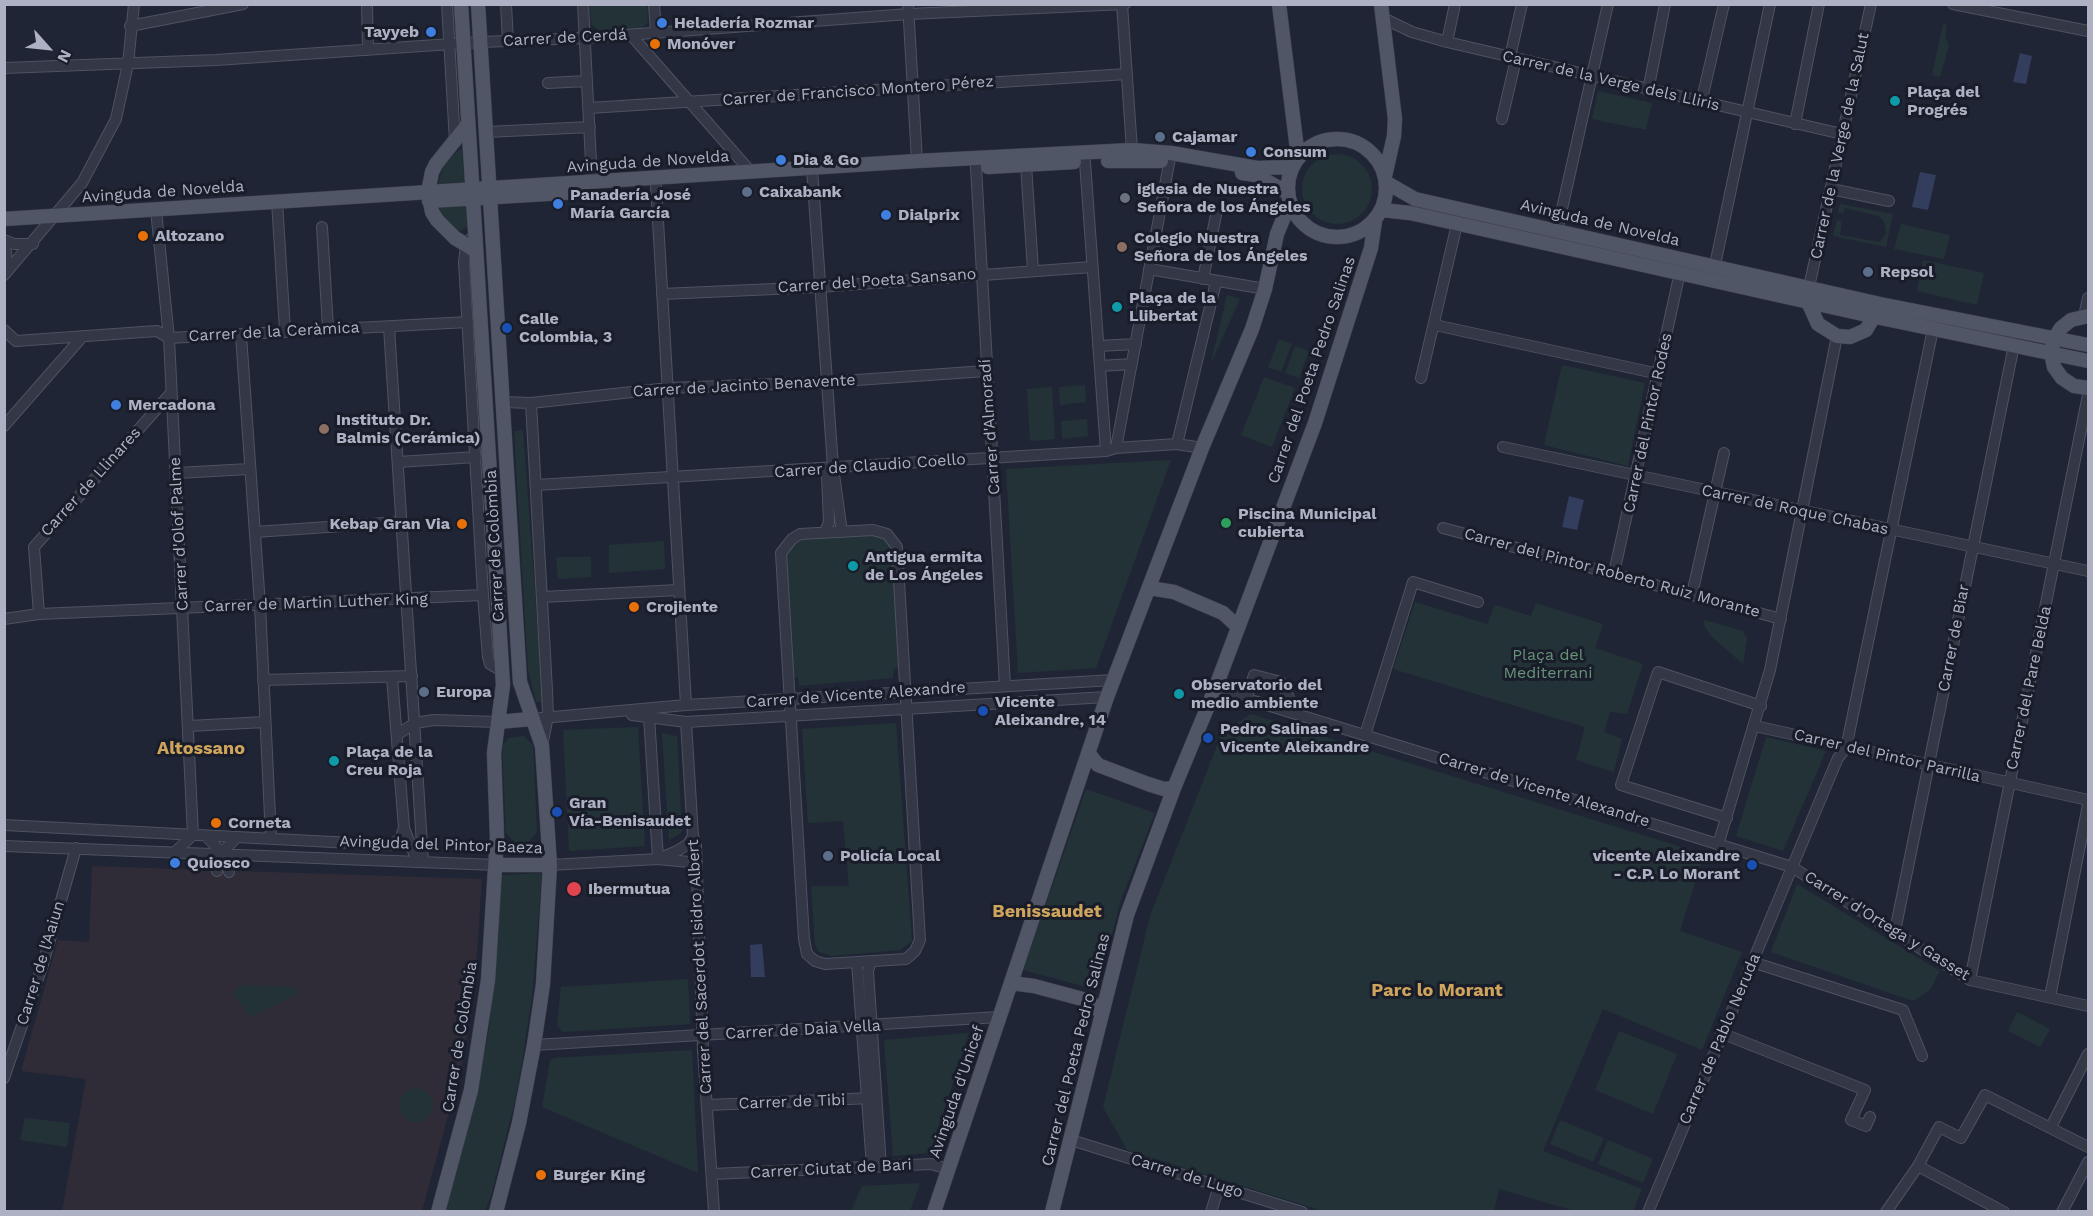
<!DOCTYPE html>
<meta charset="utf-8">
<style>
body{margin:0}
#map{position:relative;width:2093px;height:1216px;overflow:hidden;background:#202535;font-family:"Work Sans",sans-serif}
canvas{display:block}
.frame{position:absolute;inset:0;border:6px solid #adb1c3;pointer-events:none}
.north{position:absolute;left:18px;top:18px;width:60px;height:60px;-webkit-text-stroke:4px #191d2a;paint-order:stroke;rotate:117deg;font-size:16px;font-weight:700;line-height:24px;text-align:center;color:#adb1c3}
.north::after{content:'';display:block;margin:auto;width:21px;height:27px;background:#adb1c3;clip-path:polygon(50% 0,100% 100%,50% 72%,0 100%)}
</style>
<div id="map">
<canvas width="2093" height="1216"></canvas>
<div class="frame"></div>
<div class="north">N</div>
</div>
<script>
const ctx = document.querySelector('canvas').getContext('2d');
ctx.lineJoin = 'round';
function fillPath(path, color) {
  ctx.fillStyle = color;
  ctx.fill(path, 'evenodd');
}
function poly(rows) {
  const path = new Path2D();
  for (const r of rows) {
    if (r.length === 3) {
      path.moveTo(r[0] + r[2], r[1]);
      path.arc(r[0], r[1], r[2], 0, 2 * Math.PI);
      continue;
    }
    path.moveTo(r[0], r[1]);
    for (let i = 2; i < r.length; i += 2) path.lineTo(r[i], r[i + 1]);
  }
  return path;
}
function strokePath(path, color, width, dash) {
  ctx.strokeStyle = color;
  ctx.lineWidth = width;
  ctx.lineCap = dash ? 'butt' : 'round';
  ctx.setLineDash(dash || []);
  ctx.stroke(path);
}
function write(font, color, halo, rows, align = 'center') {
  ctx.font = font + ' "Work Sans",sans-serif';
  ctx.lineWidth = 6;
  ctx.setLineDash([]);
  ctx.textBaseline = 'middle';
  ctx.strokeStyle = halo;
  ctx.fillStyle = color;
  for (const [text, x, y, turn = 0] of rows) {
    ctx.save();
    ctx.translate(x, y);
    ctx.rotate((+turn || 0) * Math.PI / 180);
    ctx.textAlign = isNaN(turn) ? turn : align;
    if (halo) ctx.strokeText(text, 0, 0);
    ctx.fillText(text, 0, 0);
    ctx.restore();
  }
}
fillPath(poly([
 [92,866,482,879,474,996,462,1065,422,1211,62,1211,86,1079,21,1071,58,940,89,942]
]), '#2f2b37');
fillPath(poly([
 [590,5,647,5,648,22,641,29,599,31,591,24],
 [1943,24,1947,25,1945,37,1949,45,1940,77,1932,75],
 [1598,91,1652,103,1646,130,1592,119],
 [462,148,464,182,438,184,444,163],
 [1337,189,35],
 [439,204,467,205,467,228,457,232,445,222,437,208],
 [1840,204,1893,214,1886,247,1833,236,1837,220,1842,221,1840,235,1880,242,1886,233,1884,221,1878,216,1845,208,1843,214,1838,213],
 [1901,224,1950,235,1944,259,1894,249],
 [1923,260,1984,273,1977,305,1917,291],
 [1227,295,1240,299,1211,363],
 [1279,339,1292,344,1281,372,1268,367],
 [1295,346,1309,351,1299,378,1285,373],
 [1562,365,1645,383,1628,466,1544,445],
 [1264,377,1295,388,1272,447,1241,435],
 [1085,385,1086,402,1060,405,1059,387],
 [1052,387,1055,439,1030,441,1027,389],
 [1087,419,1088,436,1062,439,1061,421],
 [523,430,543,702,536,702,528,670,514,431],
 [1171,460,1096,668,1018,673,1006,469],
 [876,533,886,537,892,548,899,668,893,669,893,678,799,686,798,677,792,677,784,557,796,540],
 [664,541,665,569,609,573,609,545],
 [556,557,591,557,591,577,558,579],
 [1415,602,1487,624,1495,605,1531,616,1536,603,1603,624,1595,648,1643,664,1627,714,1610,712,1604,732,1622,739,1614,772,1576,760,1585,727,1393,669],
 [1705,620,1743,631,1747,638,1743,664,1711,636,1703,623],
 [1251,714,1704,854,1680,931,1742,952,1702,1050,1603,1009,1543,1151,1642,1189,1633,1211,1575,1211,1499,1189,1494,1211,1323,1211,1127,1150,1103,1107,1150,916,1222,733],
 [896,723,912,941,900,950,832,956,819,952,815,945,811,886,849,886,843,821,808,823,802,729],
 [638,727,645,846,569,851,563,730],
 [662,733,677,736,682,832,669,840],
 [524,736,533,745,537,832,528,843,514,842,506,833,502,747,508,738],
 [1766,737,1826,751,1783,851,1736,836],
 [1086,789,1155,813,1120,903,1098,990,1023,970],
 [542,873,532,997,523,1056,515,1101,492,1192,485,1211,444,1212,482,1066,489,1029,502,875],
 [1797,884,1940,971,1930,990,1913,1001,1771,952],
 [688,979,690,1024,562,1032,557,1025,561,987],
 [245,985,295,987,298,994,251,1017,232,994,238,987],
 [2017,1012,2050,1029,2040,1047,2008,1031],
 [1619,1031,1677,1054,1653,1114,1595,1090],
 [969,1033,930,1153,893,1156,884,1040],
 [692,1050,698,1173,542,1107,550,1061,554,1058],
 [416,1105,17],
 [25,1118,70,1123,67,1147,20,1140],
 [1560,1120,1604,1138,1593,1162,1550,1144],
 [1608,1140,1653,1159,1643,1183,1598,1164],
 [920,1183,910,1211,851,1211,862,1186]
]), '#233237');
fillPath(poly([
 [2020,53,2032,56,2026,84,2013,82],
 [1920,172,1936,175,1928,210,1912,207],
 [1569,496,1584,500,1577,530,1562,527],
 [762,944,765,977,751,977,750,945]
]), '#333d5d');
const minor = poly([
 [367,4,368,50],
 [447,4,455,142],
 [506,4,508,41],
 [583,4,592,182],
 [654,4,656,32],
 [908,4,917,161],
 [1122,4,1132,150],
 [1953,4,2088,31],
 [1383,18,1412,32,1447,42,1842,134],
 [130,26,243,4],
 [631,35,751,172],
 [1447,42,1455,4],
 [1510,57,1522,4],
 [4,68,216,60,481,42,585,38,909,14,1125,4],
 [548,83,587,81],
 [1648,91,1665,4],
 [1701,103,1724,4],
 [589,108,1127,74],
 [1502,119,1516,59],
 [1795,124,1819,4],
 [487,132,590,127],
 [1085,162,1106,451],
 [1026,165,1033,270],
 [976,167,1005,686],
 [812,169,833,467,842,532],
 [656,186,686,705],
 [1831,189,1889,201],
 [277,201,285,331],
 [156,210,169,338,193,835,175,852],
 [322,227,328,328],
 [1557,231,1608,4],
 [470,239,466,246,464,262,483,595,488,657,490,664,502,671],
 [4,240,7,260,4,270],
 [4,240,14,244,33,244],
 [1715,265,1770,4],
 [1149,269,1265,289],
 [4,275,82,183,116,119,128,64,134,4],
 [1203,279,1216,215],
 [1809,287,1871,4],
 [662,294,819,287,1092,267],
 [2084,316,2088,298],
 [1435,325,1659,374],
 [389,327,423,861],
 [4,330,16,341,157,331,169,338,468,322],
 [241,335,260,605,271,838],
 [1098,346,1136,344],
 [1100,366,1132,364],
 [1421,378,1457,224],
 [503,402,531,403,669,388,828,382,986,371],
 [531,403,547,690,548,716,542,746],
 [4,426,83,336],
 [1177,444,1216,282],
 [1503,447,2088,571],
 [1116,448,1171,153],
 [398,462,476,457],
 [824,468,827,476,829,522,825,532],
 [177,473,249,469],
 [536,485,1106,451,1116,448,1177,444,1202,448],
 [1443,528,1781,619],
 [873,530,887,534,897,547,920,940,915,951,906,959,825,964,815,961,807,954,804,939,781,553,792,539,800,534,873,530],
 [255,532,400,522],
 [1614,573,1680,272],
 [1692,594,1724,453],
 [543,597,678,590],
 [39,614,34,547,170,394],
 [4,619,39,614,483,595],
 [263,680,412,676],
 [1215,689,1792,867,1970,980,2088,1006],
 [1247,697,1254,675,1281,682,1297,714],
 [632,715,686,722,1107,697],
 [649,716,658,859,689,862,695,873],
 [531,719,686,705,1114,680],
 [686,722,693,836,696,846,703,1050,714,1212],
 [189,726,265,722],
 [1755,726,2088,800],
 [398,734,415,723,434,720,498,722],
 [1365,735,1413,582,1478,602],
 [1727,818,1621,785,1658,672,1761,706],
 [4,825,391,845,400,839,404,828,392,677],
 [404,828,415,856,423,861],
 [206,836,222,853,229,872],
 [1718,845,1770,670,1837,336],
 [4,846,497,865],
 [550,865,658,859,677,851,688,844,693,836],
 [217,871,222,853,237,837],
 [1895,931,2014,345],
 [871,961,868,971,881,1167],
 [857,962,872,1167],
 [1752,962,1903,1010,1922,1056],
 [1970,980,2088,395],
 [2050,997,2088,805],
 [1721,1033,1865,1090,1851,1120,1866,1126,1870,1117],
 [534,1045,999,1017],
 [4,1078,43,964,76,848],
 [708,1105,872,1098],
 [2051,1127,2088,1054],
 [1071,1140,1302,1212],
 [1918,1166,2004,1212],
 [713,1174,931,1164,948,1169],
 [1211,1212,1219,1186],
 [1648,1212,1826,786,1838,758,1846,748,1933,329],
 [1886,1212,1918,1166,1939,1127,1961,1138,1985,1095,2088,1147],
 [2062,1212,2088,1162]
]);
const major = poly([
 [478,4,520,682,542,746,550,865,543,984,534,1045,519,1123,496,1212],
 [1279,4,1298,157],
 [1381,4,1395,119,1394,136,1385,176],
 [468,124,436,164,432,172,428,192,432,212,437,220,455,238,476,251],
 [1337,188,49],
 [1108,161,1161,161],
 [988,167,1074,162],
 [1242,173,1256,175,1288,193],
 [1387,183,1415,199,1880,304,2088,345],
 [429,201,580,192],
 [1382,210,1410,213,1876,317,2088,361],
 [4,219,917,161,1132,150,1171,153,1257,168,1292,167],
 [1808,295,1808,302,1818,324,1837,336,1850,337,1866,330,1877,311],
 [2088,316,2071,320,2061,328,2054,339,2051,353,2054,367,2062,378,2074,386,2088,388],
 [1149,588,1174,592,1223,613,1238,627],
 [498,722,531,719],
 [1089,754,1098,765,1148,784,1164,789,1174,788],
 [497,865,550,865],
 [1011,983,1034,986,1090,1001,1102,1014],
 [438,1212,471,1090,488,980,497,837,494,753,503,685,461,4],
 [934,1212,1107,697,1202,448,1252,329,1265,289,1277,234,1290,202],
 [1052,1212,1127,915,1174,788,1215,689,1315,423,1371,248,1375,221]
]);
strokePath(minor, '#4e5261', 12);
strokePath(major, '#3d414f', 15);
strokePath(minor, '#333746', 10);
strokePath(major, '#515666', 14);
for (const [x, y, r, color] of [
 [662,23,6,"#3f7fe0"],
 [431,32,6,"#3f7fe0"],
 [655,44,6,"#e8710a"],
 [1895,101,6,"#0f9aa8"],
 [1160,137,6,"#5c6f8a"],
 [1251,152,6,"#3f7fe0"],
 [781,160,6,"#3f7fe0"],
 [747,192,6,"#5c6f8a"],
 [1125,198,6,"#6b7280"],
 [558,204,6,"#3f7fe0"],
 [886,215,6,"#3f7fe0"],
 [143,236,6,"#e8710a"],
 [1122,247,6,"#8d6e63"],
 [1868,272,6,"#5c6f8a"],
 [1117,307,6,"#0f9aa8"],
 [507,328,6,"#1a4fb4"],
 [116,405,6,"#3f7fe0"],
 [324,429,6,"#8d6e63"],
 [1226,523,6,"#2e9e5b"],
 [462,524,6,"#e8710a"],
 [853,566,6,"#0f9aa8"],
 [634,607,6,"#e8710a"],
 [424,692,6,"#5c6f8a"],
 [1179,694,6,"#0f9aa8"],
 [983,711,6,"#1a4fb4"],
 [1208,738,6,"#1a4fb4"],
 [334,761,6,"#0f9aa8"],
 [557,812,6,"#1a4fb4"],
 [216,823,6,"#e8710a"],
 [828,856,6,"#5c6f8a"],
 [175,863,6,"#3f7fe0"],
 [1752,865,6,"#1a4fb4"],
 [574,889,8,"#e0444e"],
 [541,1175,6,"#e8710a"]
]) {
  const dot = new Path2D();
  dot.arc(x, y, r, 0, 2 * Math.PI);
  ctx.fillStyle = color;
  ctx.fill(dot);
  strokePath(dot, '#191d2a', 2);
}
write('bold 16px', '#adb1c3', '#191d2a', [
 ["Heladería Rozmar",674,23],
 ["Tayyeb",419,32,"right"],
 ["Monóver",667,44],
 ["Plaça del",1907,92],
 ["Progrés",1907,110],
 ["Cajamar",1172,137],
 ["Consum",1263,152],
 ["Dia & Go",793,160],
 ["iglesia de Nuestra",1137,189],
 ["Señora de los Ángeles",1137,207],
 ["Caixabank",759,192],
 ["Panadería José",570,195],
 ["María García",570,213],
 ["Dialprix",898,215],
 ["Altozano",155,236],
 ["Colegio Nuestra",1134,238],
 ["Señora de los Ángeles",1134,256],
 ["Repsol",1880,272],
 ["Plaça de la",1129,298],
 ["Llibertat",1129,316],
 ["Calle",519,319],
 ["Colombia, 3",519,337],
 ["Mercadona",128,405],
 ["Instituto Dr.",336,420],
 ["Balmis (Cerámica)",336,438],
 ["Piscina Municipal",1238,514],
 ["cubierta",1238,532],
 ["Kebap Gran Via",450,524,"right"],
 ["Antigua ermita",865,557],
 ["de Los Ángeles",865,575],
 ["Crojiente",646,607],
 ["Observatorio del",1191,685],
 ["medio ambiente",1191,703],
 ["Europa",436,692],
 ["Vicente",995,702],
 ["Aleixandre, 14",995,720],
 ["Pedro Salinas -",1220,729],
 ["Vicente Aleixandre",1220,747],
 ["Plaça de la",346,752],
 ["Creu Roja",346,770],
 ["Gran",569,803],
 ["Vía-Benisaudet",569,821],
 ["Corneta",228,823],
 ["Policía Local",840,856],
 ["vicente Aleixandre",1740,856,"right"],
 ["- C.P. Lo Morant",1740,874,"right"],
 ["Quiosco",187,863],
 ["Ibermutua",588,889],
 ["Burger King",553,1175]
], 'left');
write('16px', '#adb1c3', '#191d2a', [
 ["Carrer de Cerdá",565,38,-3],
 ["Carrer de la Verge dels Lliris",1611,81,13],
 ["Carrer de Francisco Montero Pérez",858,91,-4],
 ["Carrer de la Verge de la Salut",1840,146,-78],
 ["Avinguda de Novelda",648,162,-4],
 ["Avinguda de Novelda",163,192,-4],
 ["Avinguda de Novelda",1600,223,13],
 ["Carrer del Poeta Sansano",877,281,-4],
 ["Carrer de la Ceràmica",274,332,-3],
 ["Carrer del Poeta Pedro Salinas",1312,370,-71],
 ["Carrer de Jacinto Benavente",744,386,-3],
 ["Carrer del Pintor Rodes",1648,423,-78],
 ["Carrer d'Almoradí",990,427,-94],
 ["Carrer de Claudio Coello",870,466,-4],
 ["Carrer de Llinares",91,482,-48],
 ["Carrer de Roque Chabas",1795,510,12],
 ["Carrer d'Olof Palme",179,534,-93],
 ["Carrer de Colòmbia",495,546,-93],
 ["Carrer del Pintor Roberto Ruiz Morante",1612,573,15],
 ["Carrer de Martin Luther King",316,603,-2],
 ["Carrer de Biar",1954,638,-79],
 ["Carrer del Pare Belda",2029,688,-78],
 ["Carrer de Vicente Alexandre",856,695,-4],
 ["Carrer del Pintor Parrilla",1887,756,13],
 ["Carrer de Vicente Alexandre",1544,790,17],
 ["Avinguda del Pintor Baeza",441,845,2],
 ["Carrer d'Ortega y Gasset",1887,926,32],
 ["Carrer de l'Aaiun",41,963,-73],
 ["Carrer del Sacerdot Isidro Albert",700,967,-93],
 ["Carrer de Daia Vella",803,1030,-3],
 ["Carrer de Colòmbia",460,1037,-81],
 ["Carrer de Pablo Neruda",1720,1039,-67],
 ["Carrer del Poeta Pedro Salinas",1076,1050,-76],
 ["Avinguda d'Unicef",957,1092,-71],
 ["Carrer de Tibi",792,1102,-2],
 ["Carrer Ciutat de Bari",831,1169,-3],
 ["Carrer de Lugo",1187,1176,17]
]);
write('16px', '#669278', '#191d2a', [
 ["Plaça del",1548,655],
 ["Mediterrani",1548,673]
]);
write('bold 18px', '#cfa45c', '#191d2a', [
 ["Altossano",201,749],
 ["Benissaudet",1047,912],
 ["Parc lo Morant",1437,991]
]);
</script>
